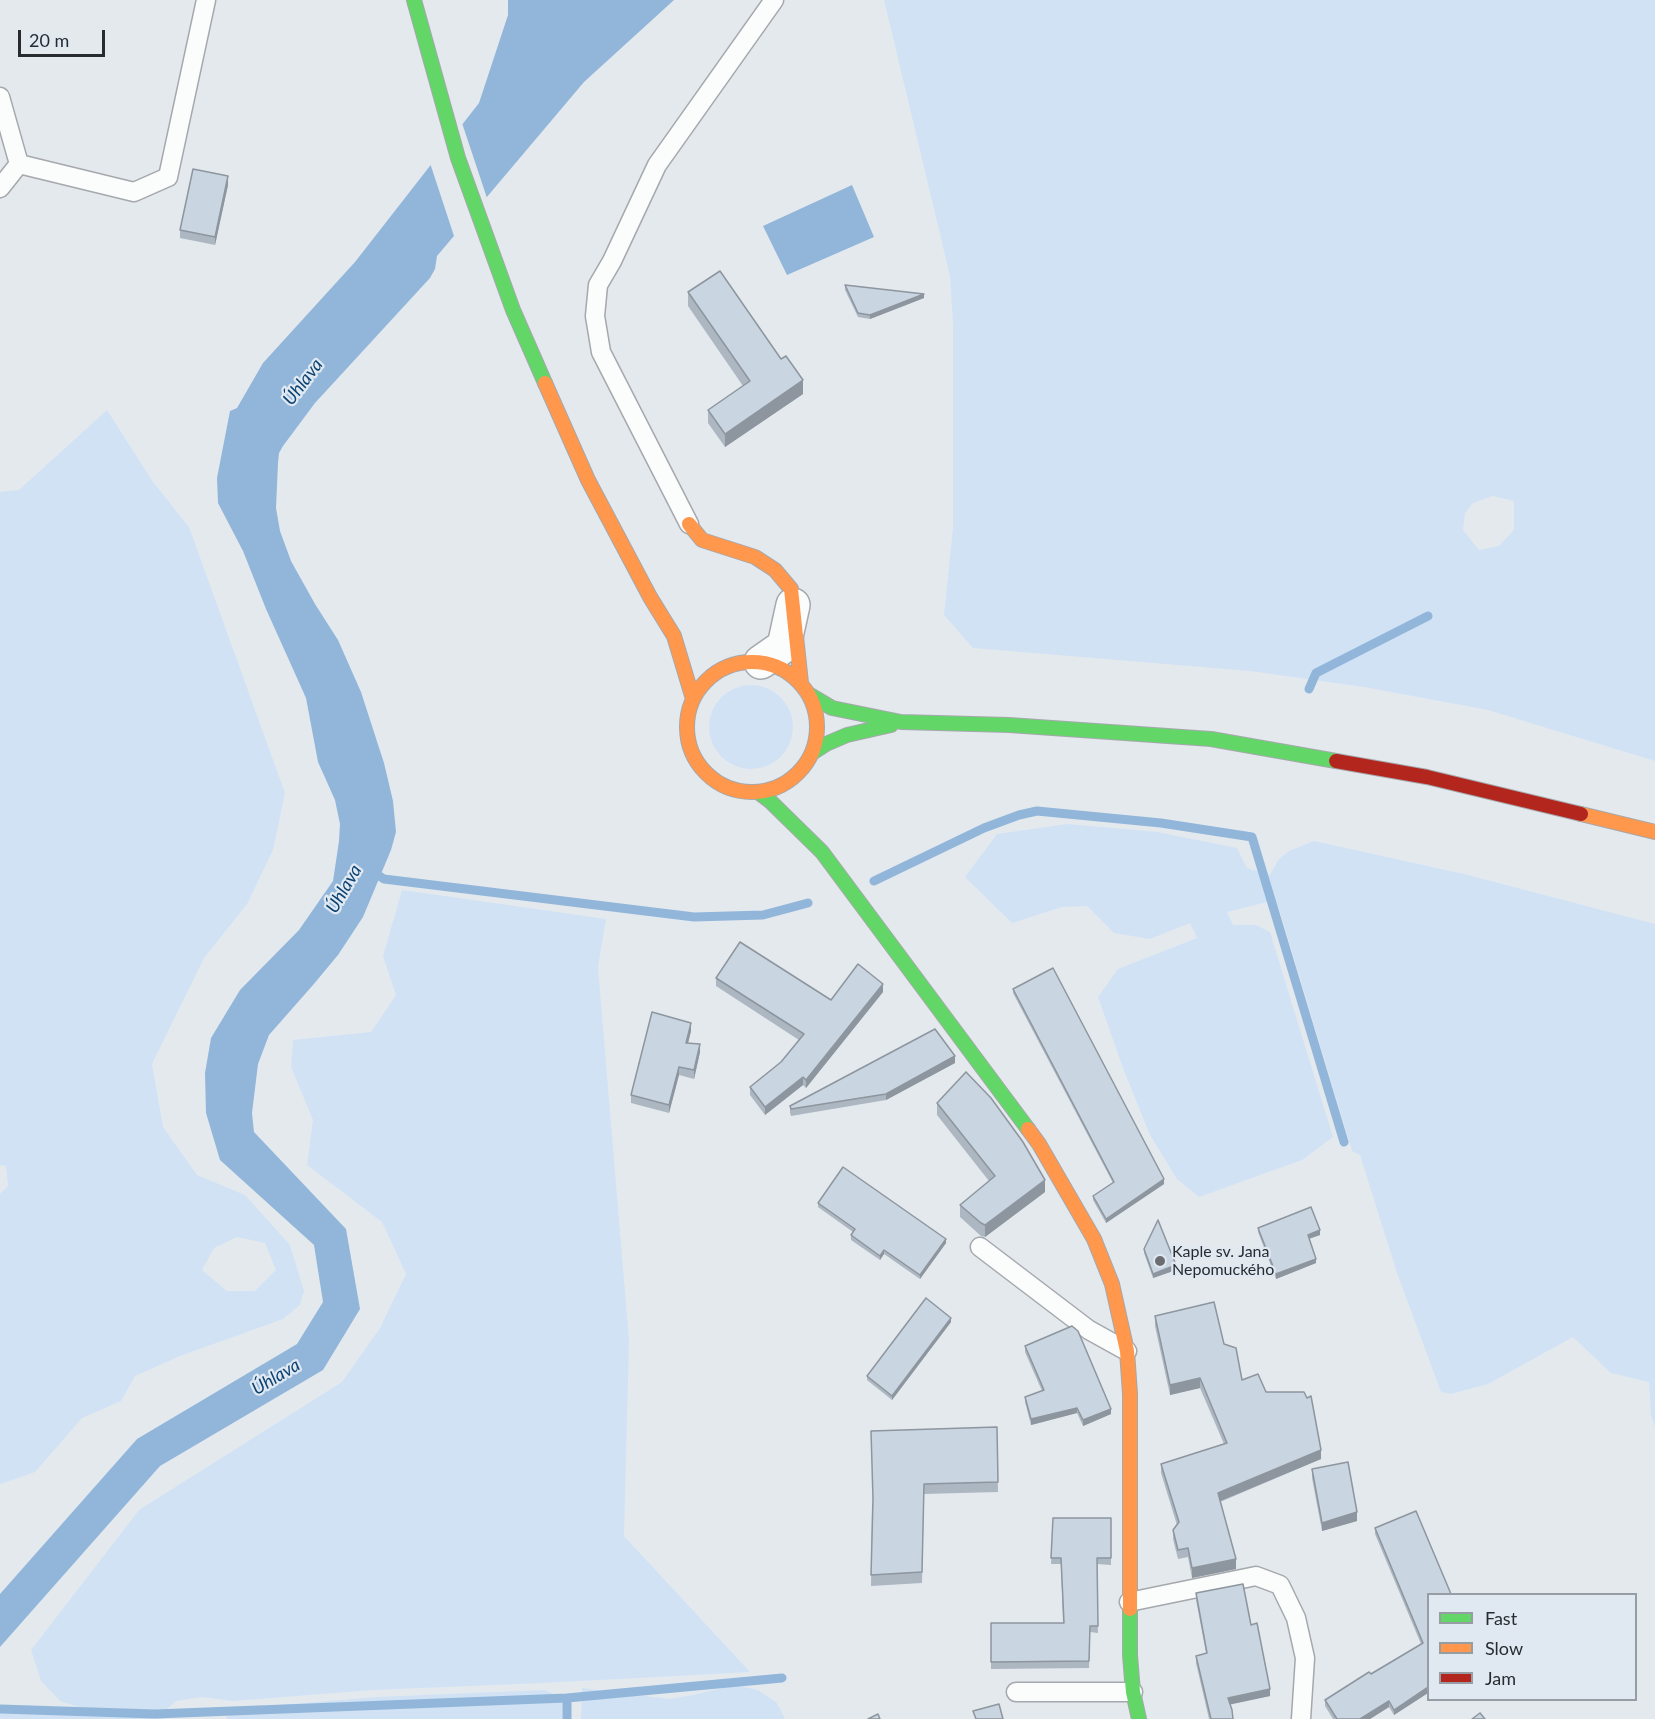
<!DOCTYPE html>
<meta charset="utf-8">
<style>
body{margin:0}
#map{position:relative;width:1655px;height:1719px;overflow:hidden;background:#e4e9ee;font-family:Lato,sans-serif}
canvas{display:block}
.legend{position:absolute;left:1427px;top:1593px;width:210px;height:108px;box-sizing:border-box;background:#e0e9f2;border:2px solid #969da4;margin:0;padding:8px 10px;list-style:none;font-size:18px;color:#282c30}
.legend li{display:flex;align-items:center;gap:12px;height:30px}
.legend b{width:30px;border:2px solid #969da4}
.scale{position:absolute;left:18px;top:30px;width:87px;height:27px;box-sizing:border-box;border:3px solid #282c30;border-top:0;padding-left:8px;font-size:18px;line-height:21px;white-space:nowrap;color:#282c30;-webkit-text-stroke:4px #e0e9f2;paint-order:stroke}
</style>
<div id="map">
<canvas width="1655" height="1719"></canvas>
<ul class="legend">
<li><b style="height:8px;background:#63d668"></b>Fast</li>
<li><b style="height:8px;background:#ff974d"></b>Slow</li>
<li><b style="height:8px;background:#b3261e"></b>Jam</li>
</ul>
<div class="scale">20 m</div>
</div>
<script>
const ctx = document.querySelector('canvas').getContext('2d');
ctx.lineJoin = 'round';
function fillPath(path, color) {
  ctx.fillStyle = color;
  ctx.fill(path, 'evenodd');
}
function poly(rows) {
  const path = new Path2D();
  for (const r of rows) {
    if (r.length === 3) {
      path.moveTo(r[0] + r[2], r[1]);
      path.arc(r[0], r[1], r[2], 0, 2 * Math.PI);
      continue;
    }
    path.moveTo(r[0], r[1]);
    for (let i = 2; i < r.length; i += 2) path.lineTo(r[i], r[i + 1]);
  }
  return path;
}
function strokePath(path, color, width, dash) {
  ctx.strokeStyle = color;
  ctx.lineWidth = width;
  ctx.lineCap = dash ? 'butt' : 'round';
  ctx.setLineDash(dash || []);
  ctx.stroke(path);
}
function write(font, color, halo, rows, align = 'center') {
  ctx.font = font + ' Lato,sans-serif';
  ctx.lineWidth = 4.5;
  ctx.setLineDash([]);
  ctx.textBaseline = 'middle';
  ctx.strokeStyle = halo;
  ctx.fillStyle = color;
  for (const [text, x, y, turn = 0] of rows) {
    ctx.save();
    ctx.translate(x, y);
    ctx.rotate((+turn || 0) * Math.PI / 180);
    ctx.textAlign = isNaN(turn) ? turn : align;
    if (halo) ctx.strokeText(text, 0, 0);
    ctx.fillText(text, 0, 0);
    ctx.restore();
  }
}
fillPath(poly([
 [884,0,1655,0,1655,761,1488,710,1364,687,1250,671,973,648,944,615,953,528,953,324,950,276],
 [1493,496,1514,501,1514,530,1499,546,1479,550,1463,530,1465,513,1473,503],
 [107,410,153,482,189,527,285,793,273,850,247,904,204,958,152,1064,163,1127,197,1175,245,1195,290,1245,304,1291,300,1305,283,1319,180,1356,135,1376,121,1401,82,1418,35,1472,0,1484,0,1194,8,1186,6,1166,0,1165,0,492,19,490],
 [237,1237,265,1243,276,1270,255,1291,227,1291,202,1270,214,1248],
 [751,727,42],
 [1068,824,1157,832,1237,848,1247,868,1270,875,1278,860,1289,851,1314,841,1464,874,1655,924,1655,1427,1651,1415,1649,1382,1611,1373,1573,1337,1488,1384,1451,1394,1441,1392,1397,1273,1360,1155,1352,1151,1281,915,1275,900,1227,912,1233,925,1256,925,1270,932,1333,1137,1302,1160,1199,1197,1177,1179,1150,1135,1123,1068,1098,997,1118,969,1197,938,1190,923,1150,939,1114,933,1087,906,1062,907,1012,923,965,877,997,834],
 [402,890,606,919,598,967,629,1340,624,1536,750,1672,543,1683,373,1690,233,1701,202,1697,176,1701,159,1716,163,1719,0,1719,0,1712,89,1710,60,1701,41,1681,31,1650,139,1510,342,1382,380,1328,406,1274,382,1222,307,1165,313,1120,291,1067,293,1040,371,1032,396,995,383,956],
 [735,1685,758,1690,777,1703,785,1719,581,1719,582,1688,669,1699,693,1695],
 [544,1690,562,1697,562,1719,226,1719,231,1709,377,1697]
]), '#d1e2f5');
fillPath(poly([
 [508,0,674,0,584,82,437,256,435,269,430,278,315,403,283,446,279,453,278,463,276,508,280,531,291,561,315,604,338,640,361,692,384,763,393,801,396,832,391,850,363,917,338,955,313,985,269,1035,258,1064,252,1113,254,1132,346,1229,360,1309,323,1370,160,1466,0,1647,0,1594,137,1439,297,1344,323,1302,314,1245,220,1160,206,1113,205,1073,211,1038,240,990,299,930,333,881,339,841,340,824,335,800,318,762,306,698,266,609,243,551,218,503,217,478,230,411,237,408,263,363,355,262,479,103,508,15],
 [852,185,874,237,787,275,763,226]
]), '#92b6da');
fillPath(poly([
 [461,120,488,201,455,239,429,160]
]), '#e4e9ee');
strokePath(poly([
 [1309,689,1316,673,1428,616],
 [370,870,384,879,694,917,763,915,808,903],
 [874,881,984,828,1019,815,1037,811,1161,823,1252,837,1344,1142],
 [567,1698,782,1678],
 [0,1709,155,1714,567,1698,567,1719]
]), '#92b6da', 9);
const lane = poly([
 [0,97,19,164,134,192,168,177,206,0],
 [0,188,19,164],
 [689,524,601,352,595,316,598,285,612,261,657,165,774,0],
 [980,1247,1089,1330,1127,1351],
 [1129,1602,1256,1576,1280,1585,1296,1618,1305,1658,1301,1719],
 [1016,1692,1133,1692]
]);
const street = poly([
 [761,662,784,646,793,605]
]);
const fast = poly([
 [414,0,458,158,513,310,545,383],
 [810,695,832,708,901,722,1009,725,1211,739,1336,761],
 [812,753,826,744,847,735,891,725],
 [758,792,770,801,822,852,1028,1129],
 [1130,1609,1130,1655,1133,1692,1139,1719]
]);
const slow = poly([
 [545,383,588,480,650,597,674,636,693,699],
 [689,524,702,540,755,557,775,570,791,589,801,683],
 [752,727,65],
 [1581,814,1655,832],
 [1028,1129,1039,1144,1094,1239,1112,1284,1127,1351,1130,1394,1130,1609]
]);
const jam = poly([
 [1336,761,1427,777,1581,814]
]);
strokePath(lane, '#a5a8ac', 21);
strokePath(street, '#a5a8ac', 36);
strokePath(fast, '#a5a8ac', 16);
strokePath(slow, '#a5a8ac', 16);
strokePath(jam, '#a5a8ac', 16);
strokePath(lane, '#fbfcfc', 18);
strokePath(street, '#fbfcfc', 33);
strokePath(fast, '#63d668', 14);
strokePath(slow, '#ff974d', 14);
strokePath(jam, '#b3261e', 14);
fillPath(poly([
 [228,185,215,245,180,238,180,230],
 [845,285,924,298,870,319,858,317,845,290],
 [688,292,803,394,725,447,708,423,708,410,743,386,688,306],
 [716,978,831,1000,883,992,806,1088,803,1085,765,1115,750,1095,750,1087,781,1062,799,1040,716,986],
 [1013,989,1164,1184,1106,1223,1093,1200,1093,1196,1113,1183,1013,993],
 [691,1031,688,1043,700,1052,694,1079,679,1075,669,1113,631,1103,631,1095],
 [955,1063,886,1100,791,1116,790,1113,790,1106],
 [937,1103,1045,1192,985,1237,981,1236,960,1217,960,1205,989,1181,937,1115],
 [818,1203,946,1243,920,1279,884,1254,880,1260,851,1240,851,1235,853,1232,818,1207],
 [1258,1228,1320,1235,1309,1239,1316,1263,1276,1279,1258,1232],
 [1144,1249,1176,1270,1153,1278,1144,1253],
 [1155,1316,1224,1344,1242,1380,1266,1392,1321,1459,1220,1502,1236,1569,1192,1578,1188,1557,1178,1559,1173,1539,1173,1530,1177,1525,1161,1473,1161,1464,1224,1444,1200,1388,1170,1395,1155,1326],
 [951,1322,892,1400,867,1380,867,1376],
 [1025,1346,1111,1414,1083,1426,1077,1413,1031,1425,1025,1402,1025,1397,1042,1391,1025,1352],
 [997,1427,998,1492,924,1494,922,1583,871,1586,872,1504],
 [1312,1469,1357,1521,1322,1531,1312,1478],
 [1053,1518,1111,1518,1111,1565,1097,1564,1098,1633,1090,1632,1089,1668,991,1669,991,1623,1063,1623,1061,1564,1051,1564],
 [1375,1528,1428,1594,1428,1693,1394,1715,1389,1707,1370,1719,1333,1719,1325,1706,1325,1700,1421,1644,1375,1534],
 [1196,1593,1251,1625,1270,1696,1230,1704,1233,1719,1209,1719,1196,1663,1196,1656,1206,1653,1196,1600]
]), '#adb7c2');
fillPath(poly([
 [228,176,228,185,215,245,215,237],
 [924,294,924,298,870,319,870,315],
 [803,380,803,394,725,447,725,434],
 [883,984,883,992,806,1088,806,1080],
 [691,1023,691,1031,686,1051,686,1043],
 [700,1044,700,1052,694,1079,694,1070],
 [955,1056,955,1063,886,1100,886,1094],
 [679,1067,679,1075,669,1113,669,1105],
 [803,1077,803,1085,765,1115,765,1107],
 [1164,1179,1164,1184,1106,1223,1106,1219],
 [1045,1180,1045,1192,985,1237,985,1225],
 [1320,1230,1320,1235,1308,1239,1308,1235],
 [946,1239,946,1243,920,1279,920,1275],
 [884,1250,884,1254,880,1260,880,1256],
 [1316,1259,1316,1263,1276,1279,1276,1274],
 [1176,1265,1176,1270,1153,1278,1153,1274],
 [951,1318,951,1322,892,1400,892,1396],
 [1200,1378,1200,1388,1170,1395,1170,1385],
 [1077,1408,1077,1413,1031,1425,1031,1419],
 [1111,1409,1111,1414,1083,1426,1083,1420],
 [1321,1450,1321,1459,1218,1502,1218,1493],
 [1357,1512,1357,1521,1322,1531,1322,1523],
 [1236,1559,1236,1569,1192,1578,1192,1568],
 [1428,1687,1428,1693,1394,1715,1394,1710],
 [1270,1689,1270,1696,1228,1705,1228,1698],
 [1389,1701,1389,1707,1370,1719,1360,1719]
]), '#8d959e');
const building = poly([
 [193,169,228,176,215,237,180,230,193,169],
 [720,271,781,359,786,356,803,380,725,434,708,410,750,381,688,292,720,271],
 [845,285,924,294,870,315,858,313,845,285],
 [740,942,831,1000,858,964,883,984,806,1080,803,1077,765,1107,750,1087,781,1062,804,1034,716,978,740,942],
 [1053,968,1164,1179,1106,1219,1093,1196,1114,1182,1013,989,1053,968],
 [652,1012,691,1023,686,1043,700,1044,694,1070,679,1067,669,1105,631,1095,652,1012],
 [935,1029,955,1056,886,1094,791,1109,790,1106,935,1029],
 [966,1072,991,1098,1023,1142,1045,1180,985,1225,981,1223,960,1205,995,1176,937,1103,966,1072],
 [843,1167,946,1239,920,1275,884,1250,880,1256,851,1235,855,1229,818,1203,843,1167],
 [1311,1207,1320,1230,1308,1235,1316,1259,1276,1274,1258,1228,1311,1207],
 [1158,1220,1176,1265,1153,1274,1144,1249,1158,1220],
 [926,1298,951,1318,892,1396,867,1376,926,1298],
 [1214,1302,1224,1344,1236,1348,1242,1380,1258,1374,1266,1392,1304,1392,1307,1398,1311,1396,1321,1450,1218,1493,1236,1559,1192,1568,1188,1548,1178,1550,1173,1530,1179,1522,1161,1464,1227,1443,1200,1378,1170,1385,1155,1316,1214,1302],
 [1072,1326,1078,1331,1111,1409,1083,1420,1077,1408,1031,1419,1025,1397,1044,1390,1025,1346,1072,1326],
 [997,1427,998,1482,924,1484,922,1572,871,1575,873,1499,871,1431,997,1427],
 [1348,1462,1357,1512,1322,1523,1312,1469,1348,1462],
 [1416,1511,1451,1594,1428,1594,1428,1687,1394,1710,1389,1701,1360,1719,1337,1719,1325,1700,1369,1672,1371,1674,1423,1643,1375,1528,1416,1511],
 [1053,1518,1111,1518,1111,1558,1097,1558,1098,1626,1090,1626,1089,1661,991,1662,991,1623,1064,1623,1061,1558,1051,1558,1053,1518],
 [1243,1584,1251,1625,1257,1623,1270,1689,1228,1698,1232,1710,1233,1719,1211,1719,1196,1656,1207,1653,1196,1593,1243,1584],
 [999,1704,1003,1719,976,1719,973,1711,999,1704],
 [1480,1713,1485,1719,1472,1719,1480,1713],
 [878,1714,880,1719,868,1719,878,1714]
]);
fillPath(building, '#c9d5e1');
strokePath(building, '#8d959e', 1.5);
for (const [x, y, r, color] of [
 [1160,1261,6,"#6a6e72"]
]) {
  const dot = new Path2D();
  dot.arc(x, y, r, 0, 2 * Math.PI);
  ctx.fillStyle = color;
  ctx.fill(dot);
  strokePath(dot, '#e0e9f2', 2);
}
write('16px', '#282c30', '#e0e9f2', [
 ["Kaple sv. Jana",1172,1252],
 ["Nepomuckého",1172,1270]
], 'left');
write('italic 18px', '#0b4271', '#e0e9f2', [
 ["Úhlava",303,382,-53],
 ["Úhlava",344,889,-60],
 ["Úhlava",276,1377,-31]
]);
</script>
